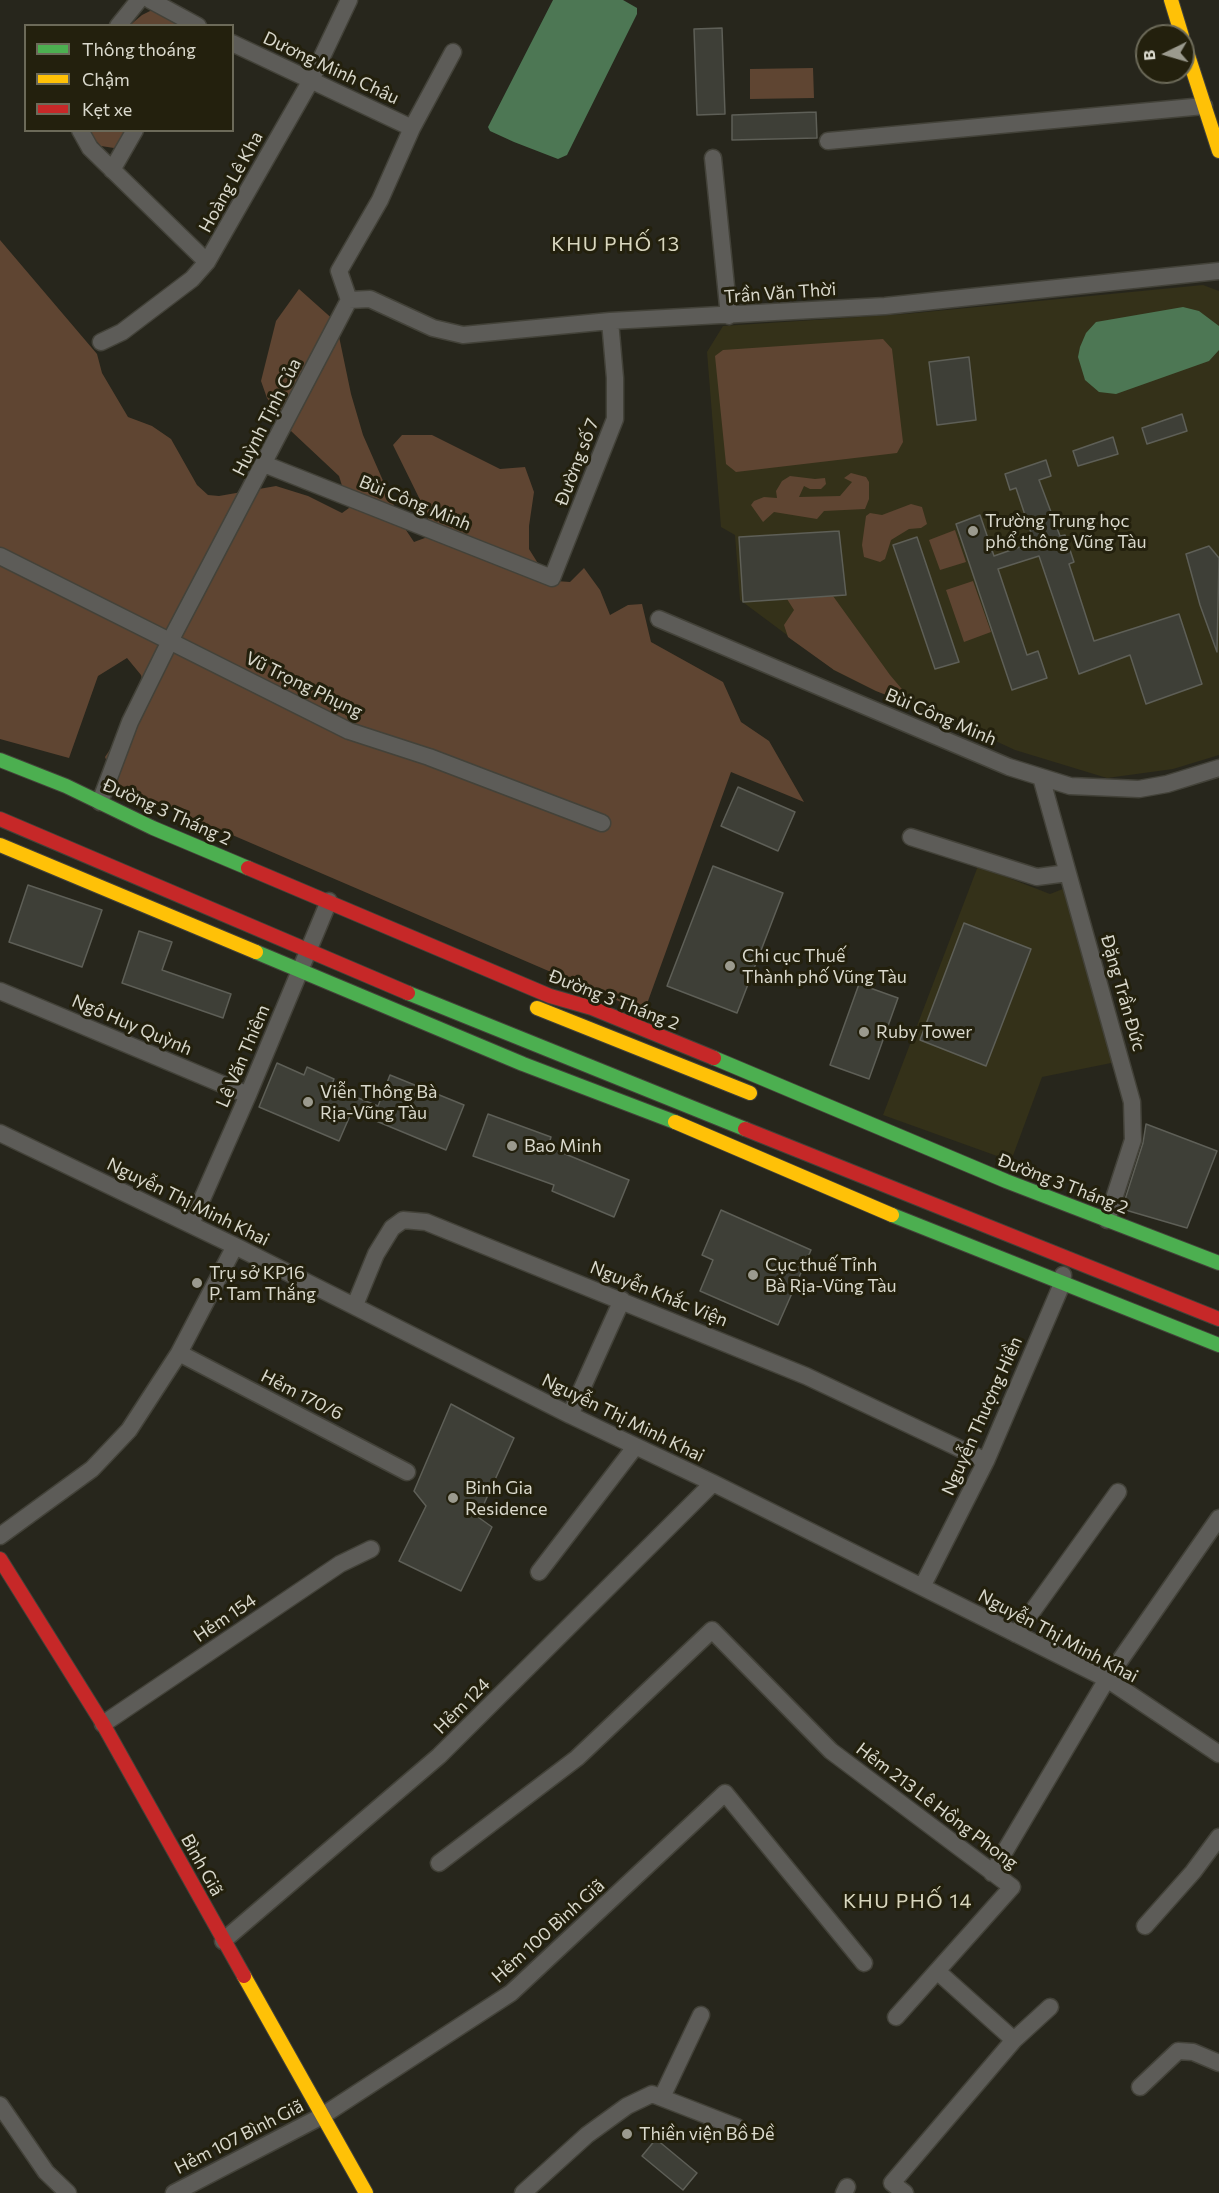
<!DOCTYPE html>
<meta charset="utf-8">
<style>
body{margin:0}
#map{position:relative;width:1219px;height:2193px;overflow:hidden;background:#27261c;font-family:Commissioner,sans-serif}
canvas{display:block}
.legend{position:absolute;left:24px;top:24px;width:210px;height:108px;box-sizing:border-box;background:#23200d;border:2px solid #6c6a59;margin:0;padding:8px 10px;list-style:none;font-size:18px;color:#d9d8cc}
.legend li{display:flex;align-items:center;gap:12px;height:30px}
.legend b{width:30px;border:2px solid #6c6a59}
.north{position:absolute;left:1135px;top:24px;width:60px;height:60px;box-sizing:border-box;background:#23200d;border:2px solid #6c6a59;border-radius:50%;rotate:265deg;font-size:16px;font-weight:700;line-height:24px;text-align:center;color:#d9d8cc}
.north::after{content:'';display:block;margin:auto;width:21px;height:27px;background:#9b9a8e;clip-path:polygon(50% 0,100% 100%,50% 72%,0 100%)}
</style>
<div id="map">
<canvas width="1219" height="2193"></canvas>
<ul class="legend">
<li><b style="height:8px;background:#4caf50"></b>Thông thoáng</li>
<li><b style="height:8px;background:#ffc107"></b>Chậm</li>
<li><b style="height:8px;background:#c62828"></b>Kẹt xe</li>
</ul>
<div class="north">B</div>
</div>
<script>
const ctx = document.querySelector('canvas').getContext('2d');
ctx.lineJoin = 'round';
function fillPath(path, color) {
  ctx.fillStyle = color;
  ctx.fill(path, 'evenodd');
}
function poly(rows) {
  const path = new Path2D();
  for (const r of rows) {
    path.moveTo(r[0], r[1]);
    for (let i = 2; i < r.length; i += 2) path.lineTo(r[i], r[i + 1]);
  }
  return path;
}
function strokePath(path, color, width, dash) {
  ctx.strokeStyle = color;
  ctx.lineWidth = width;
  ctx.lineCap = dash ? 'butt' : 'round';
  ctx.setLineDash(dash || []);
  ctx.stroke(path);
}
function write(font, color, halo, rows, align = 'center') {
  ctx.font = font + ' Commissioner,sans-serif';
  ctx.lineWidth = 6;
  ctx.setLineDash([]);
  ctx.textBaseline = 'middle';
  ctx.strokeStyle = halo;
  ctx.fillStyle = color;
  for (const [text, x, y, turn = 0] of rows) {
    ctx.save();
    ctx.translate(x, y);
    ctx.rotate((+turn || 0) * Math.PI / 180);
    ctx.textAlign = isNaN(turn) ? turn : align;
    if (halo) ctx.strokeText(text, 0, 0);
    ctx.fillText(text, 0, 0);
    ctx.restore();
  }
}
fillPath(poly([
 [1203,285,1219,291,1219,755,1173,769,1107,778,1015,750,948,719,876,691,834,670,740,600,735,535,721,527,707,352,723,326,905,314],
 [978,866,1050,894,1068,887,1116,1062,1042,1077,1011,1161,883,1115]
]), '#343119');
fillPath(poly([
 [154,9,180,26,129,26,142,15],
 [813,68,814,98,750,99,750,69],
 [87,131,135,131,131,138,114,148,101,146],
 [0,240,97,354,102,373,128,417,152,426,171,439,197,485,208,495,219,496,276,486,308,496,342,513,349,508,339,476,291,431,267,398,261,381,276,321,299,289,336,322,351,394,363,435,402,524,414,542,433,535,426,512,393,445,402,435,432,435,500,469,525,467,534,492,529,526,529,549,539,565,556,581,570,582,584,568,600,590,610,615,628,605,642,604,651,642,723,682,741,722,769,741,804,802,731,772,644,1012,116,785,105,757,146,696,141,675,127,658,98,676,69,758,0,739],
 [883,339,892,349,903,442,897,453,736,472,726,464,715,356,723,350],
 [851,473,866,477,869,482,869,499,865,509,824,511,817,519,774,512,763,522,751,505,754,501,764,497,777,498,776,491,782,481,790,476,815,479,825,478,826,484,821,489,810,489,804,486,799,497,840,496,852,482,844,478],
 [911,504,922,507,927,524,921,528,909,529,891,540,885,559,880,562,864,557,862,545,866,516,870,513,882,515],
 [955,530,966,562,940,570,929,540],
 [973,581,991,632,964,642,946,590],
 [833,596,890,675,917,707,876,691,834,670,788,637,784,625,794,610,787,599]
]), '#5f4532');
fillPath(poly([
 [553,0,623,0,637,8,637,14,567,155,558,159,514,142,490,131,488,127],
 [1183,307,1199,311,1219,326,1219,350,1209,361,1116,394,1099,392,1085,380,1078,357,1080,347,1086,333,1096,322]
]), '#4d7754');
const building = poly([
 [722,28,725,114,697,115,694,29,722,28],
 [816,112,817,138,732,140,732,115,816,112],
 [969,357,976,420,937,425,929,362,969,357],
 [1182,414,1187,431,1147,444,1142,428,1182,414],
 [1113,437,1118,454,1078,466,1073,451,1113,437],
 [1046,460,1051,476,1039,480,1060,536,1065,535,1074,562,1069,564,1094,641,1179,614,1202,684,1146,704,1130,655,1079,674,1039,556,998,569,1027,655,1038,651,1047,678,1012,690,956,524,980,515,994,556,1034,542,1016,488,1010,490,1005,474,1046,460],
 [839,531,846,595,743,602,739,537,839,531],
 [917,537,959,662,935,669,893,545,917,537],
 [1209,546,1219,558,1217,652,1200,605,1186,554,1209,546],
 [738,787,795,812,778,851,721,826,738,787],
 [713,866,783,893,737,1013,667,986,713,866],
 [28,885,102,910,82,967,9,942,28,885],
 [964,923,1031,949,986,1066,920,1040,964,923],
 [139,931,172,942,162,970,231,994,223,1018,122,983,139,931],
 [859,984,898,998,869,1079,830,1065,859,984],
 [277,1063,304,1075,307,1067,334,1079,331,1087,378,1106,390,1075,464,1105,446,1150,352,1111,339,1141,259,1107,277,1063],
 [488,1114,551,1137,548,1147,629,1180,614,1217,552,1191,554,1185,473,1156,488,1114],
 [1146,1124,1217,1151,1187,1228,1122,1209,1143,1143,1146,1124],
 [721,1210,811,1250,778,1325,700,1291,713,1260,702,1255,721,1210],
 [451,1404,514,1438,478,1517,492,1527,461,1591,399,1561,426,1506,414,1491,451,1404],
 [656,2139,697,2173,683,2190,642,2156,656,2139]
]);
fillPath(building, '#3e3f37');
strokePath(building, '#5e5f57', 1.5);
const street = poly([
 [150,0,198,26],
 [118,26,139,0],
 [232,43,412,128],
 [80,130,90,148,207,262],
 [828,141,1204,106],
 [713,158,729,316],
 [112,170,135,130],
 [349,300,370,299,433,328,463,335,610,321,885,306,1219,271],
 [101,342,122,332,192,279,207,262,310,82,349,0],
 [264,464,552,578,615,419,615,378,610,321],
 [0,556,349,731,429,757,602,823],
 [659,619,1009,767,1070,786,1139,789,1167,784,1219,768],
 [1041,777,1132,1102,1133,1140,1107,1220],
 [100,802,130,722,168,645,349,300,339,271,380,200,412,128,453,52],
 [911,837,1037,877,1068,873],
 [0,991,248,1095],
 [0,1133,235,1246,570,1415,713,1483,1107,1679,1219,1754],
 [191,1224,248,1095,329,901],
 [355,1305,376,1254,392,1228,403,1220,426,1222,806,1376,986,1461],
 [179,1353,407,1472],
 [570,1415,622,1300],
 [0,1536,92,1469,129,1430,179,1353,235,1246],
 [539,1572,635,1447],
 [922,1587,986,1461,1062,1284,1063,1275],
 [1016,1634,1118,1492],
 [103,1724,340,1564,371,1549],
 [439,1863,577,1758,712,1630,831,1751,1012,1887,937,1971,1014,2040,892,2183,905,2193],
 [992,1873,1107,1679,1219,1518],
 [1145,1926,1193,1872,1219,1837],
 [223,1941,439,1756,713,1483],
 [896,2017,937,1971],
 [1014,2040,1050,2007],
 [1140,2087,1178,2051,1193,2052,1219,2063],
 [662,2097,701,2015],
 [0,2105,46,2172,68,2193],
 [174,2193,322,2116,511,1993,725,1793,864,1963],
 [523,2193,587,2135,627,2106,652,2094,737,2127],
 [844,2193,847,2187]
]);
const fast = poly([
 [0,760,66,786,153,828,248,868],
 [256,952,523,1064,675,1122],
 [408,993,745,1129],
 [714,1058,1006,1181,1219,1263],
 [892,1215,1219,1345]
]);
const slow = poly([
 [1171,0,1182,36],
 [1183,40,1219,151],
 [0,845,256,952],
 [537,1008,750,1093],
 [675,1122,892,1215],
 [244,1976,366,2193]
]);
const jam = poly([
 [0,819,408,993],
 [248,868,550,996,592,1008,714,1058],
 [745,1129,1219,1319],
 [0,1559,103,1724,244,1976]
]);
strokePath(street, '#434239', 19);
strokePath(fast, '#434239', 16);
strokePath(slow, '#434239', 16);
strokePath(jam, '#434239', 16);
strokePath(street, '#5d5c58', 16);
strokePath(fast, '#4caf50', 14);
strokePath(slow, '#ffc107', 14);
strokePath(jam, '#c62828', 14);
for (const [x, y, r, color] of [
 [973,531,6,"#9b9a8e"],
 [730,966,6,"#9b9a8e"],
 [864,1032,6,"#9b9a8e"],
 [308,1102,6,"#9b9a8e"],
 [512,1146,6,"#9b9a8e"],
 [753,1275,6,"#9b9a8e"],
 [197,1283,6,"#9b9a8e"],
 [453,1498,6,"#9b9a8e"],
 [627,2134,6,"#9b9a8e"]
]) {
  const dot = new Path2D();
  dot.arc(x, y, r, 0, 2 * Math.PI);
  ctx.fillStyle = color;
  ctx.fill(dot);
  strokePath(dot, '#23200d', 2);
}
write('18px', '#d9d8cc', '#23200d', [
 ["Dương Minh Châu",331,68,25],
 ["Hoàng Lê Kha",231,182,-61],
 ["Trần Văn Thời",780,293,-4],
 ["Huỳnh Tịnh Của",267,417,-63],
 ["Đường số 7",577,462,-69],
 ["Bùi Công Minh",415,503,22],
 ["Vũ Trọng Phụng",304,685,26],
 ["Bùi Công Minh",941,717,23],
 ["Đường 3 Tháng 2",167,812,24],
 ["Đặng Trần Đức",1123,993,74],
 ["Đường 3 Tháng 2",614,1000,21],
 ["Ngô Huy Quỳnh",132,1025,23],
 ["Lê Văn Thiêm",243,1056,-67],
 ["Đường 3 Tháng 2",1063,1184,21],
 ["Nguyễn Thị Minh Khai",188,1202,26],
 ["Nguyễn Khắc Viện",659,1294,22],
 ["Hẻm 170/6",302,1395,27],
 ["Nguyễn Thượng Hiền",982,1416,-66],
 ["Nguyễn Thị Minh Khai",623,1418,26],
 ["Hẻm 154",225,1618,-34],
 ["Nguyễn Thị Minh Khai",1058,1636,28],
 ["Hẻm 124",462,1706,-45],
 ["Hẻm 213 Lê Hồng Phong",937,1806,37],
 ["Bình Giã",202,1865,61],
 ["Hẻm 100 Bình Giã",548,1931,-42],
 ["Hẻm 107 Bình Giã",239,2137,-27]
]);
write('18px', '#d9d8cc', '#23200d', [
 ["Trường Trung học",985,521],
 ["phổ thông Vũng Tàu",985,542],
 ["Chi cục Thuế",742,956],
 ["Thành phố Vũng Tàu",742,977],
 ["Ruby Tower",876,1032],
 ["Viễn Thông Bà",320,1092],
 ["Rịa-Vũng Tàu",320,1113],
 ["Bao Minh",524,1146],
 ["Cục thuế Tỉnh",765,1265],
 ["Bà Rịa-Vũng Tàu",765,1286],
 ["Trụ sở KP16",209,1273],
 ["P. Tam Thắng",209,1294],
 ["Binh Gia",465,1488],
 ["Residence",465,1509],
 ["Thiền viện Bồ Đề",639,2134]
], 'left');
ctx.letterSpacing = '1.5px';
write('20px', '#d9d7bf', '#23200d', [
 ["KHU PHỐ 13",616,244],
 ["KHU PHỐ 14",908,1901]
]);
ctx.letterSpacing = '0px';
</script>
